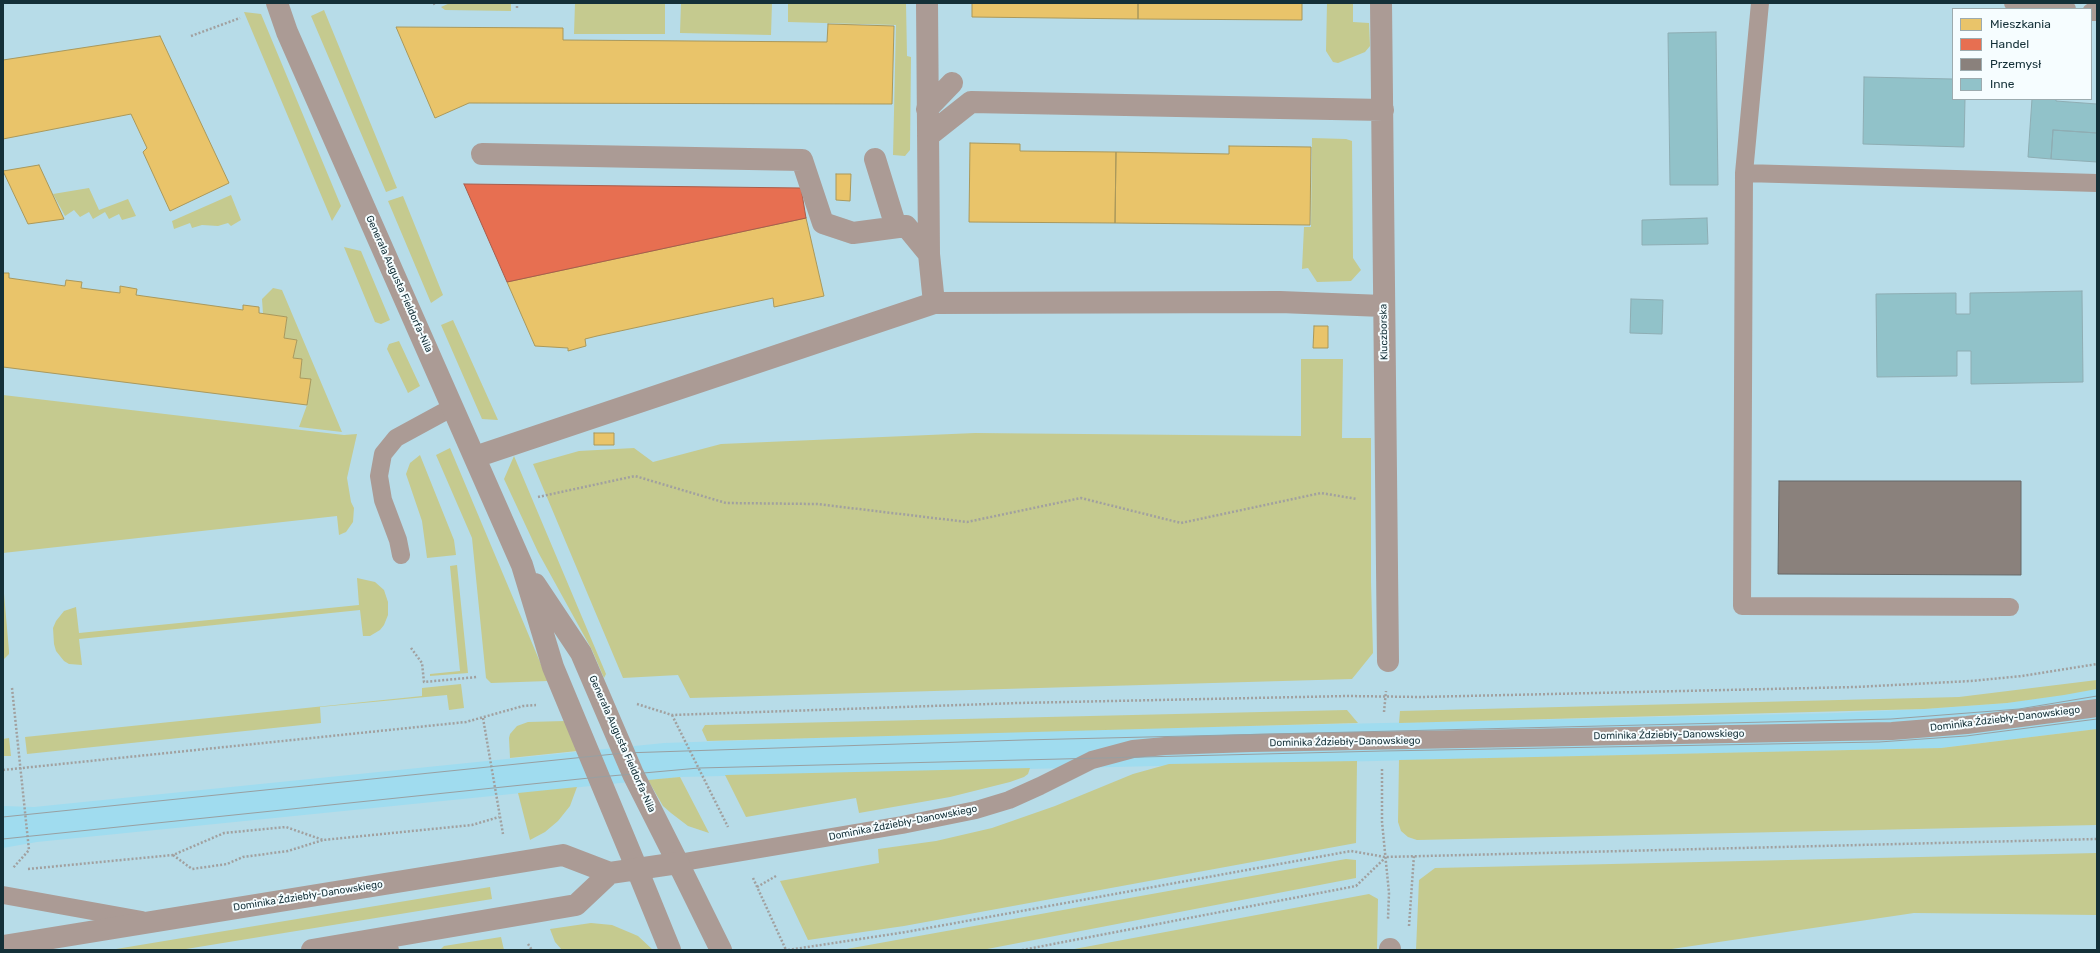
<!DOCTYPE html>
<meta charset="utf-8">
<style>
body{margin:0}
#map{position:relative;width:2100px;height:953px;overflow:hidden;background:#b7dce8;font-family:Rubik,sans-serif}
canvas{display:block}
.frame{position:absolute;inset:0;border:4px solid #143038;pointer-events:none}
.legend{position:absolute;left:1952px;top:8px;width:140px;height:92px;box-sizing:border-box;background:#f6fdff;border:1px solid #9cabaf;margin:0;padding:5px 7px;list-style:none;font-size:12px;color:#143038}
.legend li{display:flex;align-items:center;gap:8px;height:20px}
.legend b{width:20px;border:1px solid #9cabaf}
</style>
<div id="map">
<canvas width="2100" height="953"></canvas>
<div class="frame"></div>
<ul class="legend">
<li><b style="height:11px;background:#e9c46a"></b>Mieszkania</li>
<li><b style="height:11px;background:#e76f51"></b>Handel</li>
<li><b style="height:11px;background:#8a817c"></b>Przemysł</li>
<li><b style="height:11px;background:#91c2c9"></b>Inne</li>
</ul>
</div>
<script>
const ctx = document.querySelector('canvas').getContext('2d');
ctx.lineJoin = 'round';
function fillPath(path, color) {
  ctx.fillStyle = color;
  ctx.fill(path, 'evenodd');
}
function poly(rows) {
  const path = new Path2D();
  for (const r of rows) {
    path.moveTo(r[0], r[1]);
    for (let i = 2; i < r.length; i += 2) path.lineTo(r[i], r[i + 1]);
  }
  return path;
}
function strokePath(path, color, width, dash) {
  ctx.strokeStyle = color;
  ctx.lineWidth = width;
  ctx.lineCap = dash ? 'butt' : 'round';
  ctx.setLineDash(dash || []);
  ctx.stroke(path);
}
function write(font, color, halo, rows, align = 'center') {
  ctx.font = font + ' Rubik,sans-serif';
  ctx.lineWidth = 4;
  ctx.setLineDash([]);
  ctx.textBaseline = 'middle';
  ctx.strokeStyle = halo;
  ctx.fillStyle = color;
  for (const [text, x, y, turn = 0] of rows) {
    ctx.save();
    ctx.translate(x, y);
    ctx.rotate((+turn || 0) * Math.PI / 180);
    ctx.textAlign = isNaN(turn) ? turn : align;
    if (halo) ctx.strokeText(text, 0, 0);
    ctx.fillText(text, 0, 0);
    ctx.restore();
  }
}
fillPath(poly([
 [2097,689,2097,729,1941,748,680,777,37,842,3,848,3,806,34,807,664,743,1022,731,1837,713,1924,709,2007,703]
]), '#a0dcef');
fillPath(poly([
 [450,3,511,3,511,11,445,10,441,7],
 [575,3,665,3,665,34,574,34],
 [681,3,772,3,771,35,680,33],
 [788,3,906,3,907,56,911,57,910,150,905,156,893,155,896,25,788,22],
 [1327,3,1353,3,1353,22,1369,23,1370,46,1365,52,1338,63,1333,62,1326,51],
 [324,10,397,188,386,192,311,16],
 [244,12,261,14,341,206,332,221],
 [1312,138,1346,139,1352,141,1353,258,1361,270,1351,281,1317,282,1308,268,1302,269,1304,227,1311,227],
 [89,188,99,210,128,199,136,216,122,220,119,214,109,219,105,212,93,219,89,212,80,217,74,210,65,216,53,194],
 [231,195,241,220,231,226,228,223,218,226,202,225,192,228,190,223,174,229,172,221],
 [403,196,443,295,431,303,388,201],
 [344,247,361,251,390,320,381,324,375,322],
 [273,288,282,290,342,432,299,427,307,405,311,379,300,378,302,359,293,358,297,340,284,338,287,317,263,314,262,299],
 [453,320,498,420,482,419,441,325],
 [399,341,420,386,408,393,387,349,389,344],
 [1301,359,1343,359,1342,438,1371,438,1371,582,1373,653,1352,679,690,698,678,675,623,678,533,464,579,451,634,448,653,462,721,444,975,433,1301,436],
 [3,395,344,435,357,434,347,478,351,502,354,508,353,522,346,532,339,535,337,516,3,553],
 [450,448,548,681,491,683,486,678,472,538,436,455],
 [420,455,454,540,456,555,427,558,422,521,406,474,410,463],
 [514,456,606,674,604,678,592,650,538,552,504,479],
 [457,565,468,673,430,676,430,674,460,671,450,566],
 [357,578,375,582,384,590,388,602,388,615,384,625,380,630,370,636,363,636,360,610,79,639,82,665,69,664,64,661,56,651,54,644,53,628,56,621,64,611,76,607,79,633,359,605],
 [3,582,9,651,9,654,3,660],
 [2097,680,2097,689,2064,695,2007,703,1924,709,1399,723,1400,711,1959,697],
 [461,684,464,708,449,710,447,695,320,707,321,723,27,754,25,737,422,696,422,688],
 [1347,710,1358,723,707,741,702,730,705,725],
 [565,721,577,751,510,758,509,738,510,734,517,726,528,722],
 [2097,729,2097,825,1417,840,1408,837,1401,831,1398,822,1399,760,1941,748],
 [9,738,11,756,3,756,3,739],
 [1357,761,1356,843,904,926,808,940,780,881,879,863,878,849,936,841,992,828,1055,806,1133,774,1169,764],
 [1030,768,1028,774,1024,777,1010,782,950,797,859,813,856,798,746,817,725,775],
 [680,777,709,833,688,826,671,813,663,806,648,780],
 [577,787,570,806,558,821,545,832,530,840,518,793],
 [2097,853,2097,915,1914,913,1665,950,1416,950,1419,880,1435,868],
 [1346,859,1356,860,1356,878,982,950,841,950],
 [490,887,492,899,180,950,110,950],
 [1369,894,1378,899,1377,950,1069,950],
 [591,923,612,925,631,933,638,936,653,950,562,950,555,942,550,929],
 [501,937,504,950,440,950,444,946]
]), '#c5ca8f');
const homes = poly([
 [972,3,1138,3,1138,19,972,17,972,3],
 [1138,3,1302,3,1302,20,1138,19,1138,3],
 [828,24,894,26,892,104,469,103,435,118,396,27,563,28,563,40,827,42,828,24],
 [160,36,229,183,170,211,143,152,147,148,131,114,3,139,3,60,160,36],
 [970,143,1020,144,1020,151,1116,152,1115,223,969,222,970,143],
 [1229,146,1311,147,1310,225,1115,223,1116,152,1229,154,1229,146],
 [39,165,64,219,28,224,3,171,39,165],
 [836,174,851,174,850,201,836,200,836,174],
 [806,218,824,296,774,307,773,298,597,336,585,339,586,346,568,351,568,348,535,346,507,282,806,218],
 [3,273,9,273,9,278,65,286,66,280,82,282,81,288,120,293,120,286,137,289,136,295,243,310,243,305,259,307,259,313,287,317,284,338,297,340,293,358,302,359,300,378,311,379,307,405,3,367,3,273],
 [1314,326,1328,326,1328,348,1313,348,1314,326],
 [594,433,614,433,614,445,594,445,594,433]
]);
fillPath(homes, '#e9c46a');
strokePath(homes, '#a9985b', 1);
const shops = poly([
 [464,184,801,188,806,218,507,282,464,184]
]);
fillPath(shops, '#e76f51');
strokePath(shops, '#a85c4a', 1);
const industry = poly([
 [1779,481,2021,481,2021,575,1778,574,1779,481]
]);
fillPath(industry, '#8a817c');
strokePath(industry, '#676968', 1);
const building = poly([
 [1716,32,1718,185,1670,185,1668,33,1716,32],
 [1864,77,1953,79,1953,99,1965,99,1964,147,1863,144,1864,77],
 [2032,99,2056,99,2056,101,2097,104,2097,133,2053,130,2051,159,2028,157,2032,99],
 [2053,130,2097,133,2097,162,2051,159,2053,130],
 [1707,218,1708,244,1642,245,1642,220,1707,218],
 [2082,291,2083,382,1971,384,1971,351,1957,351,1957,376,1877,377,1876,294,1956,293,1956,314,1970,314,1970,293,2082,291],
 [1631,299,1663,300,1662,334,1630,333,1631,299]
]);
fillPath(building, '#91c2c9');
strokePath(building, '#8eadb3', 1);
strokePath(poly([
 [433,4,436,3],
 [517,8,517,3],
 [191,36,240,18],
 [538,497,635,476,726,503,817,504,967,522,1081,498,1181,523,1321,493,1357,499],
 [411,648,422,663,424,682,477,677],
 [12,688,29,850,13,868],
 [637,704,672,715,1018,703,1347,696,1421,697,1856,687,1971,681,2022,676,2097,664],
 [1384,712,1386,691],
 [672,715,728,827],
 [483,718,503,834],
 [1382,769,1382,822,1389,893,1388,919],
 [3,770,466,722,523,706,536,705],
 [173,855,192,869,227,864,243,857,288,851,323,840],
 [28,869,173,855,224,833,286,827,323,840,472,825,499,817],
 [753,878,786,950],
 [757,887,776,876],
 [1409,926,1414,855],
 [528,944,532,950],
 [788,950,906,932,1351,851,1385,857,2097,839],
 [1022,950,1356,886,1385,858]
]), '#a1a09f', 2.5, [2, 2]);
strokePath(poly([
 [1760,3,1744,173,1742,606,2010,607],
 [2013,3,2067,9],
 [2091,12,2097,12],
 [1744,173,2097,183],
 [401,555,398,540,383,500,379,476,383,454,396,438,453,407],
 [678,863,902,825,976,810,1009,800,1040,786,1092,760,1133,749,1165,746,1251,743,1892,731,1967,725,2097,708],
 [3,895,142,920],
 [361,945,390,950]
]), '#ab9b95', 18);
strokePath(poly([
 [277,3,287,32,522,565,553,667,637,869],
 [927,3,929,254],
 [1381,3,1388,661],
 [927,109,952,83],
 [928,136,971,102,1383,110],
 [482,154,802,160,823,223,853,233,906,226,929,254,934,303],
 [875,159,896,227],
 [475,457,934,303,1280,302,1383,306],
 [535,584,581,653,633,774,678,863],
 [1390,950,1390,949]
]), '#ab9b95', 22);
strokePath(poly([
 [637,869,670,950],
 [3,946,563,855,610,873,678,863,721,950],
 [312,950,576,905,610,873]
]), '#ab9b95', 22);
strokePath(poly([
 [3,817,624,753,1023,740,1891,719,2019,709,2097,696],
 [3,839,599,777,699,768,1383,751,1879,742,1966,736,2097,719]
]), '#98a0a2', 1);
write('10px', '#143038', '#f6fdff', [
 ["Generała Augusta Fieldorfa-Nila",399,284,66],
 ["Kluczborska",1384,332,-91],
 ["Dominika Ździebły-Danowskiego",2005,719,-7],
 ["Dominika Ździebły-Danowskiego",1669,735,-1],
 ["Dominika Ździebły-Danowskiego",1345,742,-1],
 ["Generała Augusta Fieldorfa-Nila",622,744,66],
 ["Dominika Ździebły-Danowskiego",903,823,-11],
 ["Dominika Ździebły-Danowskiego",308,896,-9]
]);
</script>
